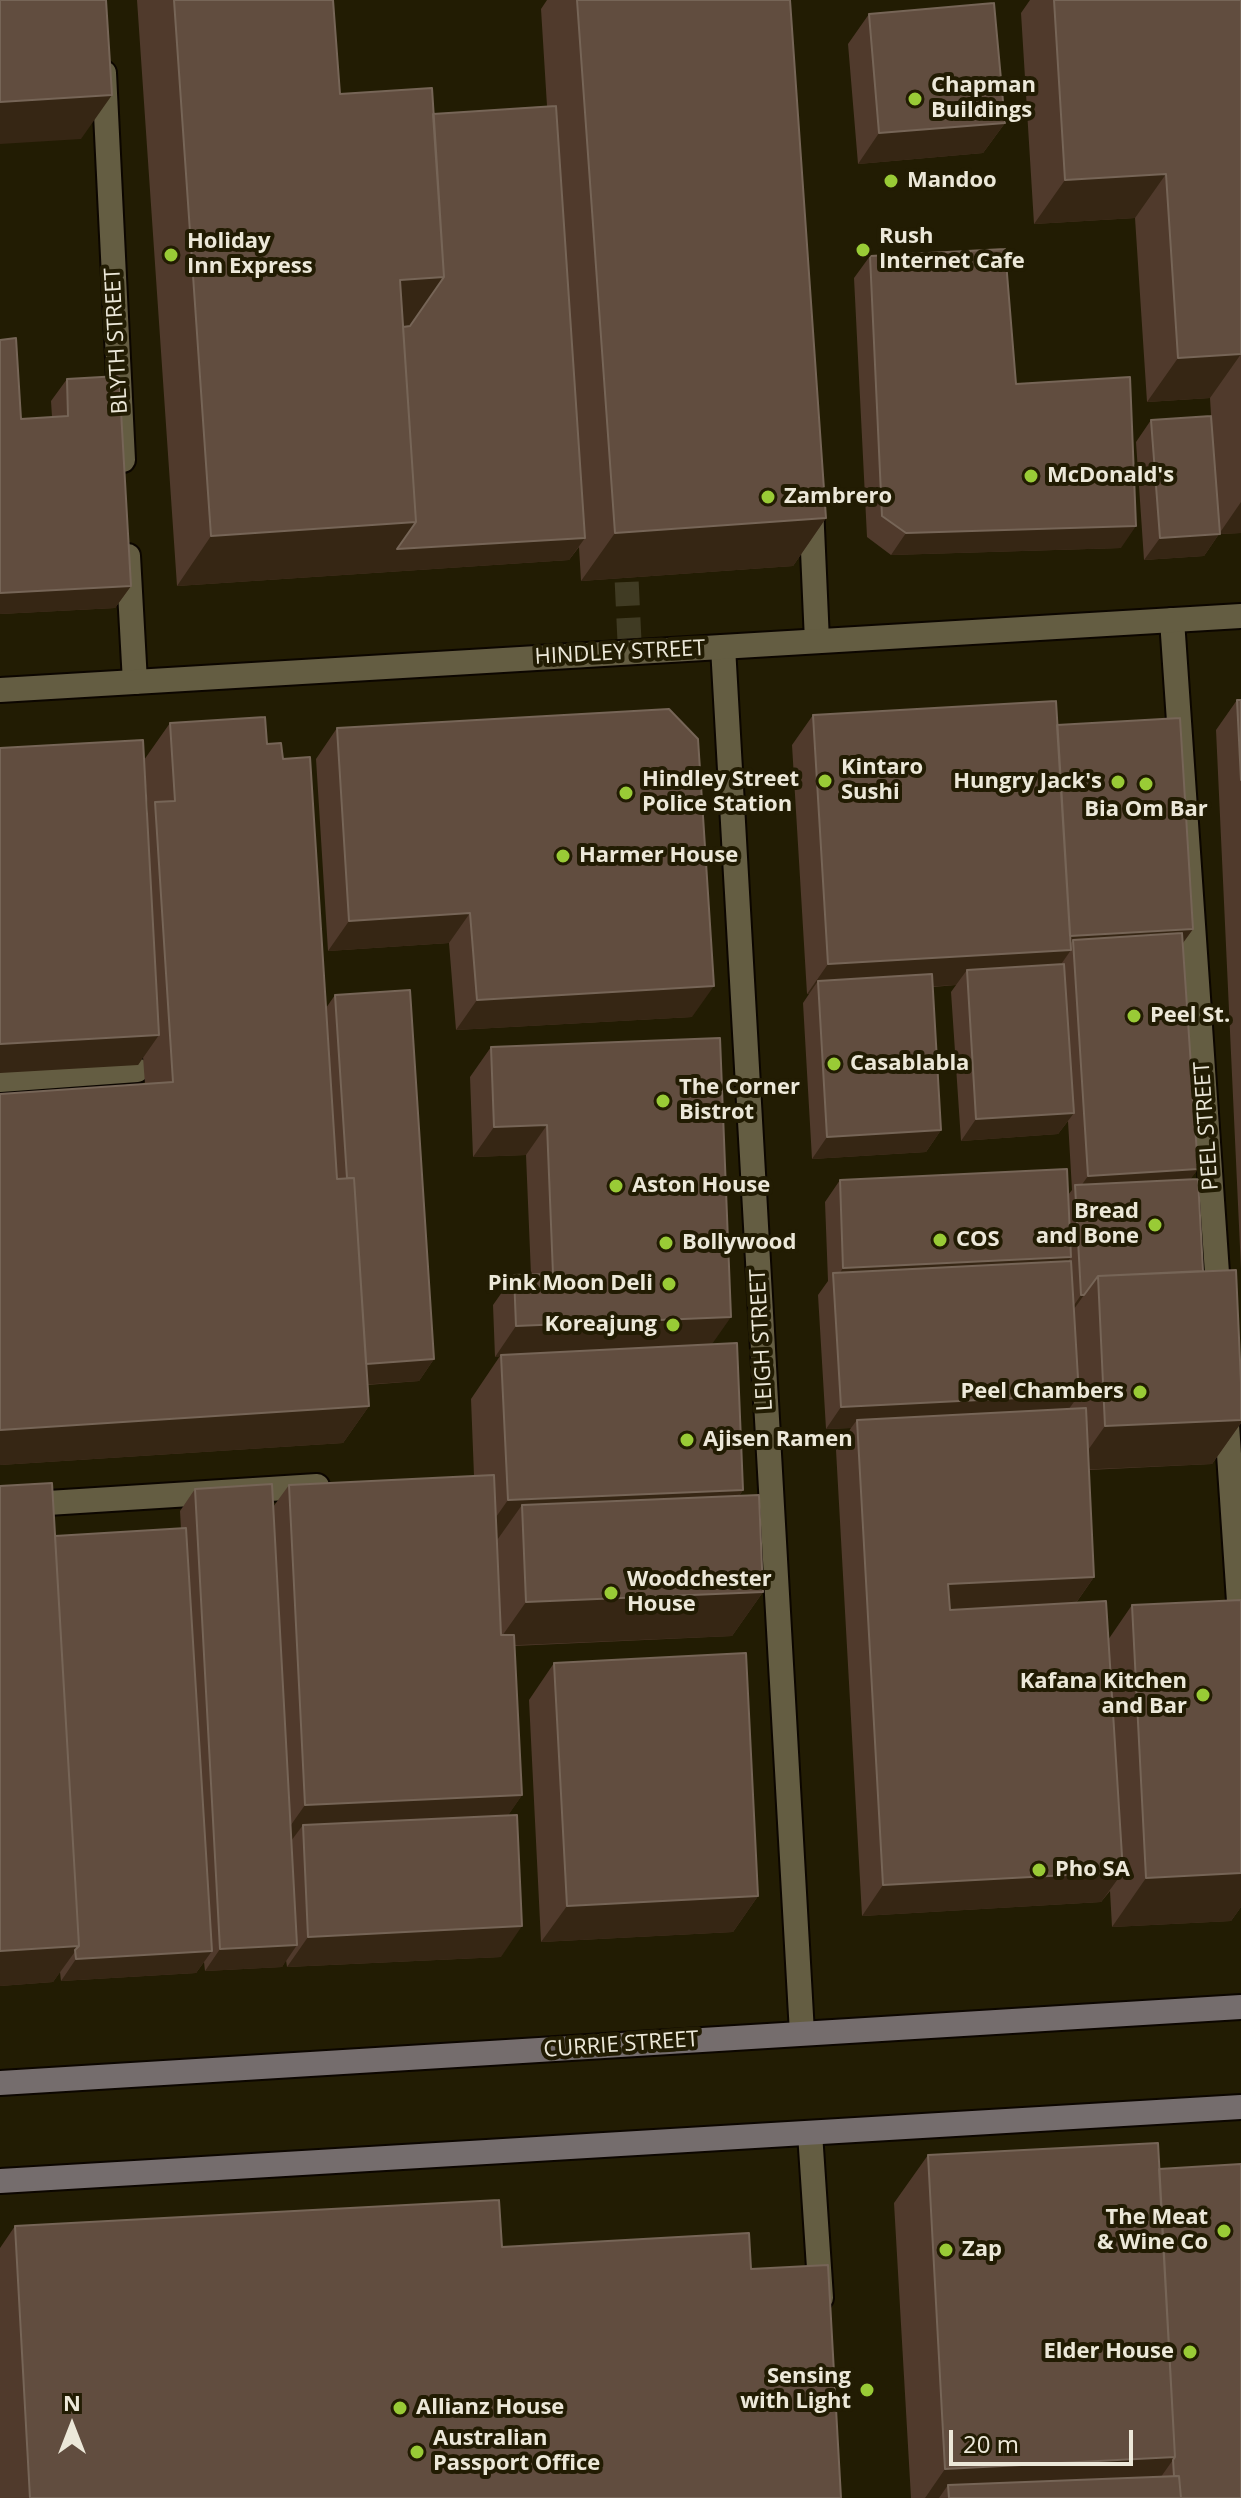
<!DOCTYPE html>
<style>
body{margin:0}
#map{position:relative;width:1241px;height:2498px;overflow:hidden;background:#221c03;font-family:"Open Sans",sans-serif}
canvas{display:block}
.north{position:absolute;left:32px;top:2386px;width:80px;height:80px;-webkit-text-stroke:6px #221c03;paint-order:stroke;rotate:0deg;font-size:22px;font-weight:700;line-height:32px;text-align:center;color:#ece8d9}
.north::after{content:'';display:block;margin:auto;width:28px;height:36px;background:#ece8d9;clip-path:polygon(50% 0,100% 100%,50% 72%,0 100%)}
.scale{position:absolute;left:949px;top:2430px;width:184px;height:36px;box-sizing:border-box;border:4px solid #ece8d9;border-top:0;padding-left:10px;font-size:24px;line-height:28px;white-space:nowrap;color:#ece8d9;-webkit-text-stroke:6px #221c03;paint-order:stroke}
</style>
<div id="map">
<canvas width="1241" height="2498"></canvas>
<div class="north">N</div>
<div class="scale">20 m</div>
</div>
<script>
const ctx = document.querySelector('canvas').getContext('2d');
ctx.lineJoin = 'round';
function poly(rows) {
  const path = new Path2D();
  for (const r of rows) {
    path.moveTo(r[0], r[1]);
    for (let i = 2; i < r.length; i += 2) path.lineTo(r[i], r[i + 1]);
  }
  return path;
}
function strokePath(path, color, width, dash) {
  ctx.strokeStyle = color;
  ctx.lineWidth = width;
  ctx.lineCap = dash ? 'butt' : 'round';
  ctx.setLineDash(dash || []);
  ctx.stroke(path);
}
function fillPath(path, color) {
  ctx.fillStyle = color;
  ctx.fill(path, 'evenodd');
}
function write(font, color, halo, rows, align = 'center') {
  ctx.font = font + ' "Open Sans",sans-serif';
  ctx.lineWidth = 8;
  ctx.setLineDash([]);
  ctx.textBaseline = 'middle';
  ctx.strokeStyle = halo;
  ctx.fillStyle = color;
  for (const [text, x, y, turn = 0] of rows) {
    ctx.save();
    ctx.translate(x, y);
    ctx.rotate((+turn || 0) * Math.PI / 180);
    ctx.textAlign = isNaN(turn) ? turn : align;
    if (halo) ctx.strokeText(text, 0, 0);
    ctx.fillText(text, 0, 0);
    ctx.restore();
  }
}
strokePath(poly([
 [625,546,630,652]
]), '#403b23', 24, [24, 12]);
const pedestrian = poly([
 [1172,620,1219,1302],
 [723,647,802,2033],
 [1226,1410,1241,1631],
 [810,2133,821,2298]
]);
const minor = poly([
 [104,73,123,460],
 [811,506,817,641],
 [128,556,135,682],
 [0,1080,137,1070],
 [0,1506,317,1486]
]);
const tertiary = poly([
 [0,690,1241,616]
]);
const secondary = poly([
 [0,2083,1241,2007],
 [0,2181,1241,2107]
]);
strokePath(pedestrian, '#0c0600', 28);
strokePath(minor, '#0c0600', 28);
strokePath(tertiary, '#0c0600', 28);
strokePath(secondary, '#0c0600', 28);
strokePath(pedestrian, '#645d42', 24);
strokePath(minor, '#645d42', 24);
strokePath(tertiary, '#645d42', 24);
strokePath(secondary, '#756d6d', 24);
fillPath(poly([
 [137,0,333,0,340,94,433,114,547,106,541,9,547,0,790,0,826,518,793,566,581,581,579,547,569,560,177,586],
 [1030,0,1241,0,1241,533,1219,534,1204,556,1144,560,1136,442,1151,420,1212,432,1210,398,1147,402,1135,218,1034,224,1021,13],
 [869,14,1005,123,983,153,858,164,848,44],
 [870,256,1016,384,1121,548,891,555,867,537,854,278],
 [0,340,21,419,52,417,51,401,67,379,131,586,115,608,0,614],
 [1237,700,1241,700,1241,1269,1216,730],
 [813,715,1057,725,1193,929,1183,943,1198,1169,1190,1179,1203,1271,1241,1383,1241,1423,1212,1464,1089,1470,1094,1577,1076,1603,1108,1640,1132,1605,1241,1600,1241,1907,1231,1921,1112,1927,1110,1891,1101,1902,862,1916,836,1450,851,1428,826,1429,818,1295,828,1281,825,1202,840,1180,1068,1195,1072,1190,1068,1121,1058,1134,961,1141,951,992,956,985,933,987,941,1130,926,1152,812,1159,803,1003,809,994,807,994,792,745],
 [170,723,267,744,283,759,326,1008,335,995,434,1359,419,1381,367,1385,369,1406,343,1443,0,1465,0,1094,145,1084,143,1057,138,1065,148,812,144,760],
 [337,728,692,1017,456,1030,449,943,328,951,316,759],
 [491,1047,712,1345,743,1490,739,1496,763,1592,732,1636,514,1646,522,1795,508,1815,501,1957,287,1967,286,1960,282,1967,205,1971,204,1962,196,1973,61,1981,60,1972,53,1982,0,1986,0,1486,55,1536,181,1529,180,1511,195,1489,273,1507,289,1485,474,1476,471,1399,500,1356,495,1357,493,1305,514,1275,531,1275,526,1155,473,1157,470,1077],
 [554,1663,758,1896,733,1932,541,1942,529,1700],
 [928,2155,1159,2169,1241,2498,911,2498,894,2203],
 [15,2226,502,2247,751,2269,841,2498,0,2498,0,2248]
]), '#503a2c');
fillPath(poly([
 [112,95,81,139,0,144,0,102],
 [1005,123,983,153,858,164,879,133],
 [1166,174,1135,218,1034,224,1065,180],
 [444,277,410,326,382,328,400,280],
 [1241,354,1210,398,1147,402,1178,358],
 [1241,502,1241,533,1219,534,1204,556,1144,560,1160,538,1219,534],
 [826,518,793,566,581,581,615,533],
 [416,522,585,538,569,560,177,586,211,536],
 [1136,526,1121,548,891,555,906,533],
 [131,586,115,608,0,614,0,593],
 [470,913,449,943,328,951,349,921],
 [1193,929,1177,951,1073,940,1066,950,1071,950,1050,980,967,970,956,985,819,993,818,981,809,994,807,994,828,964,1068,936],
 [714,986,692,1017,456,1030,477,1000],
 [159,1035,138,1065,0,1073,0,1044],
 [1074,1113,1058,1134,961,1141,976,1119],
 [547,1125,526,1155,473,1157,494,1127],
 [941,1130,926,1152,812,1159,827,1137],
 [1198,1169,1182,1191,1076,1193,1088,1176],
 [1071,1257,1056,1279,834,1282,843,1268],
 [1081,1295,1084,1295,1069,1316,1066,1317],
 [731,1317,710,1347,495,1357,516,1326],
 [434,1359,419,1381,343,1386,358,1364],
 [1079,1395,1063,1417,857,1420,851,1428,826,1429,841,1407],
 [369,1406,343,1443,0,1465,0,1430],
 [1241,1420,1241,1423,1212,1464,1074,1470,1105,1426],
 [743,1490,713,1534,522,1505,495,1543,477,1544,508,1500],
 [1094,1577,1073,1607,927,1615,948,1584],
 [763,1592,732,1636,495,1646,526,1602],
 [522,1795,497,1832,303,1825,291,1841,279,1842,305,1805],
 [1123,1872,1101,1902,862,1916,883,1885],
 [1241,1873,1241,1907,1231,1921,1112,1927,1146,1878],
 [758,1896,733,1932,541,1942,567,1906],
 [522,1926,501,1957,287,1967,308,1937],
 [297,1945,282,1967,205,1971,220,1949],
 [79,1946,53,1982,0,1986,0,1951],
 [212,1951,196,1973,61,1981,76,1959],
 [1175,2457,1146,2498,948,2485,939,2498,925,2498,945,2469]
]), '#362614');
const building = poly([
 [0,0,106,0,112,95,0,102,0,0],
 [174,0,333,0,340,94,432,88,444,277,400,280,416,522,211,536,174,0],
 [577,0,790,0,826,518,615,533,577,0],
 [1054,0,1241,0,1241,354,1178,358,1166,174,1065,180,1054,0],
 [994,3,1005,123,879,133,869,14,994,3],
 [556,106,585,538,397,549,416,522,403,327,410,326,444,277,433,114,556,106],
 [1005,249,1016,384,1130,377,1136,526,906,533,882,516,870,256,1005,249],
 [16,338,21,419,68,416,67,379,119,376,131,586,0,593,0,340,16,338],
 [1211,416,1220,534,1160,538,1151,420,1211,416],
 [1237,700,1241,700,1241,780,1237,700],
 [1056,701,1071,950,828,964,813,715,1056,701],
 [669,709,698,739,714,986,477,1000,470,913,349,921,337,728,669,709],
 [265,717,267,744,281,743,283,759,310,757,337,1179,354,1178,369,1406,0,1430,0,1094,173,1082,155,802,175,801,170,723,265,717],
 [1180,718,1193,929,1070,936,1057,725,1180,718],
 [143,740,159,1035,0,1044,0,748,143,740],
 [1182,933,1198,1169,1088,1176,1073,940,1182,933],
 [1064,964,1074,1113,976,1119,967,970,1064,964],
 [932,974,941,1130,827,1137,818,981,932,974],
 [410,990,434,1359,366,1364,354,1178,347,1178,335,995,410,990],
 [720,1038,731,1317,516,1326,514,1275,553,1274,547,1125,494,1127,491,1047,720,1038],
 [1067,1169,1071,1257,843,1268,840,1180,1067,1169],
 [1198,1179,1203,1271,1098,1276,1084,1295,1081,1295,1075,1185,1198,1179],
 [1071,1261,1079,1395,841,1407,833,1273,1071,1261],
 [1236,1270,1241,1383,1241,1420,1105,1426,1098,1276,1236,1270],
 [737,1343,743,1490,508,1500,501,1355,737,1343],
 [1086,1408,1094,1577,948,1584,950,1610,1106,1601,1123,1872,883,1885,857,1420,1086,1408],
 [494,1475,501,1635,514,1635,522,1795,305,1805,289,1485,494,1475],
 [52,1483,79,1946,0,1951,0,1486,52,1483],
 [272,1484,297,1945,220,1949,195,1489,272,1484],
 [759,1495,763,1592,526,1602,522,1505,759,1495],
 [186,1528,212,1951,76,1959,75,1950,79,1946,55,1536,186,1528],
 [1241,1600,1241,1873,1146,1878,1132,1605,1241,1600],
 [746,1653,758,1896,567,1906,554,1663,746,1653],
 [517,1815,522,1926,308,1937,303,1825,517,1815],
 [1158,2143,1175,2457,945,2469,928,2155,1158,2143],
 [1241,2164,1241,2498,1181,2498,1179,2476,1174,2476,1173,2460,1175,2457,1159,2169,1241,2164],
 [499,2200,502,2247,749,2233,751,2269,828,2265,841,2498,30,2498,15,2226,499,2200],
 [1179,2476,1181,2498,949,2498,948,2485,1179,2476]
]);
fillPath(building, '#614d3f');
strokePath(building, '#766557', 2);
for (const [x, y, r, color] of [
 [915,99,8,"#99cb36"],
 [891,181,8,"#99cb36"],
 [863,250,8,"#99cb36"],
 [171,255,8,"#99cb36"],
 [1031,476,8,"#99cb36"],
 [768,497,8,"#99cb36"],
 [825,781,8,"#99cb36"],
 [1118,782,8,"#99cb36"],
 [1146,784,8,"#99cb36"],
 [626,793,8,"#99cb36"],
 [563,856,8,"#99cb36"],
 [1134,1016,8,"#99cb36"],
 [834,1064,8,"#99cb36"],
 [663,1101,8,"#99cb36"],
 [616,1186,8,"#99cb36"],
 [1155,1225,8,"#99cb36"],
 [940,1240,8,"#99cb36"],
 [666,1243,8,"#99cb36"],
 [669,1284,8,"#99cb36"],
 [673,1325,8,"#99cb36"],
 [1140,1392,8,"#99cb36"],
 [687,1440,8,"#99cb36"],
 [611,1593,8,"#99cb36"],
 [1203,1695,8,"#99cb36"],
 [1039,1870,8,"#99cb36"],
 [1224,2231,8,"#99cb36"],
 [946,2250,8,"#99cb36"],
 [1190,2352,8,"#99cb36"],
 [867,2390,8,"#99cb36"],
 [400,2408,8,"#99cb36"],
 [417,2452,8,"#99cb36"]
]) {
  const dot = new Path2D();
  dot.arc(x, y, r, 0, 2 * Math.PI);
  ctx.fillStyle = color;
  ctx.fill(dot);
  strokePath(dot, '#221c03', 3);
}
write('bold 22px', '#ece8d9', '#221c03', [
 ["Chapman",931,86],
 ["Buildings",931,111],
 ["Mandoo",907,181],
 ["Rush",879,237],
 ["Internet Cafe",879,262],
 ["Holiday",187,242],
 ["Inn Express",187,267],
 ["McDonald's",1047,476],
 ["Zambrero",784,497],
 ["Kintaro",841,768],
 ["Sushi",841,793],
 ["Hindley Street",642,780],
 ["Police Station",642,805],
 ["Hungry Jack's",1102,782,"right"],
 ["Bia Om Bar",1146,810,"center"],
 ["Harmer House",579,856],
 ["Peel St.",1150,1016],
 ["Casablabla",850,1064],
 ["The Corner",679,1088],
 ["Bistrot",679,1113],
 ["Aston House",632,1186],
 ["Bread",1139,1212,"right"],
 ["and Bone",1139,1237,"right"],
 ["COS",956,1240],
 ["Bollywood",682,1243],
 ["Pink Moon Deli",653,1284,"right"],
 ["Koreajung",657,1325,"right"],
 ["Peel Chambers",1124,1392,"right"],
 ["Ajisen Ramen",703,1440],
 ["Woodchester",627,1580],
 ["House",627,1605],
 ["Kafana Kitchen",1187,1682,"right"],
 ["and Bar",1187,1707,"right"],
 ["Pho SA",1055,1870],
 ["The Meat",1208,2218,"right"],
 ["& Wine Co",1208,2243,"right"],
 ["Zap",962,2250],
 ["Elder House",1174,2352,"right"],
 ["Sensing",851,2377,"right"],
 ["with Light",851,2402,"right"],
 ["Allianz House",416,2408],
 ["Australian",433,2439],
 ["Passport Office",433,2464]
], 'left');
write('22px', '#ece8d9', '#221c03', [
 ["BLYTH STREET",117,341,-93],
 ["HINDLEY STREET",620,653,-3],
 ["PEEL STREET",1207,1126,-94],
 ["LEIGH STREET",762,1340,-93],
 ["CURRIE STREET",621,2045,-4]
]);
</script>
